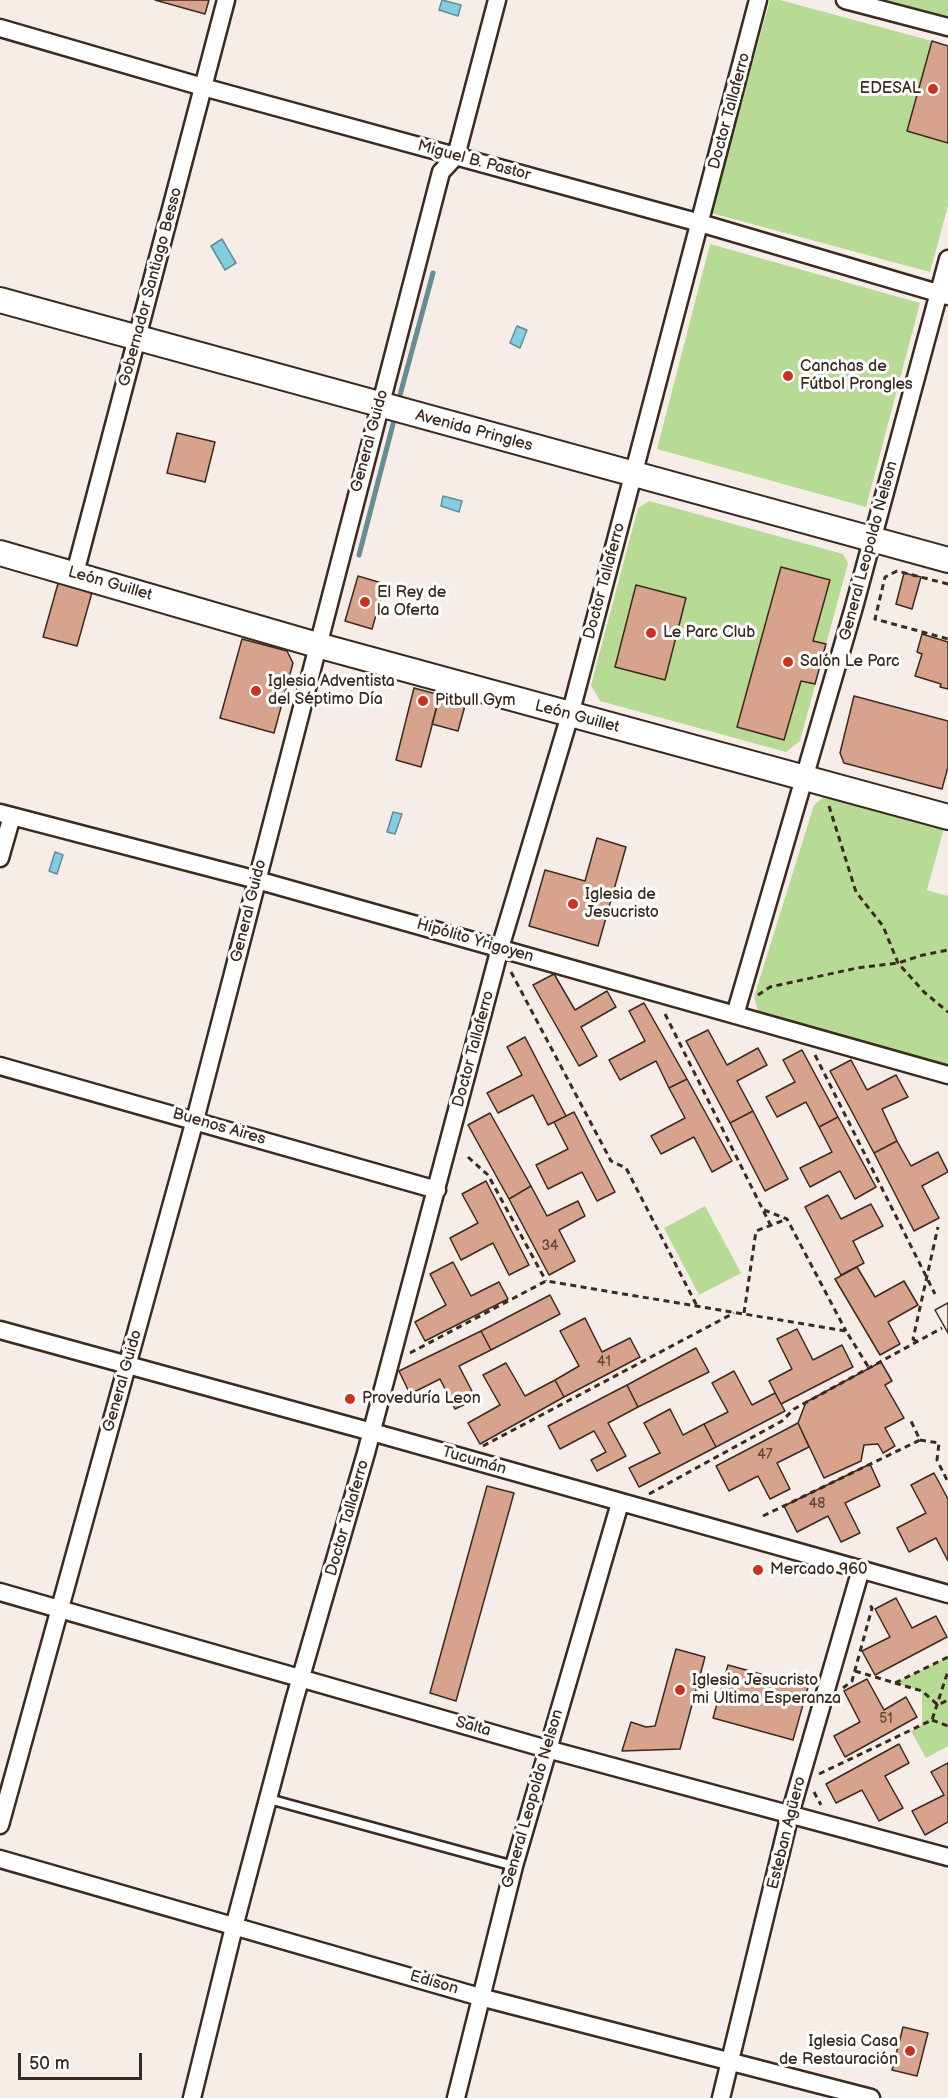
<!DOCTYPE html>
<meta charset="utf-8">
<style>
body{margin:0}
#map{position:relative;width:948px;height:2098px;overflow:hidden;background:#f7ede8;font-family:"Balsamiq Sans",sans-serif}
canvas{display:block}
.scale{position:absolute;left:18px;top:2053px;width:124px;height:27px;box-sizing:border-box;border:3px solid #3b2a1e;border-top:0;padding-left:8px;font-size:18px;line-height:21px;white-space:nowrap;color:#3b2a1e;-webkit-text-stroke:4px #fff;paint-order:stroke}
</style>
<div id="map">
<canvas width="948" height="2098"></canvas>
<div class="scale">50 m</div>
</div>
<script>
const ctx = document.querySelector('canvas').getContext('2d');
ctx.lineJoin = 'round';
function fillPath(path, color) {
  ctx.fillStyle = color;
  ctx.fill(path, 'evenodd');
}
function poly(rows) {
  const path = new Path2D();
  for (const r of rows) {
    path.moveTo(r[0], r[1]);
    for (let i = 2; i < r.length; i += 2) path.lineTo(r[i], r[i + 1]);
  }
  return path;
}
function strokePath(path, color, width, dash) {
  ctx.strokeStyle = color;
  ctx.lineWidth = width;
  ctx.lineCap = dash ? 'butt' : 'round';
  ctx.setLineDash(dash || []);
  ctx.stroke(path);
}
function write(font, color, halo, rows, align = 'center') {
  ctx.font = font + ' "Balsamiq Sans",sans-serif';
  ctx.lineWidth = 6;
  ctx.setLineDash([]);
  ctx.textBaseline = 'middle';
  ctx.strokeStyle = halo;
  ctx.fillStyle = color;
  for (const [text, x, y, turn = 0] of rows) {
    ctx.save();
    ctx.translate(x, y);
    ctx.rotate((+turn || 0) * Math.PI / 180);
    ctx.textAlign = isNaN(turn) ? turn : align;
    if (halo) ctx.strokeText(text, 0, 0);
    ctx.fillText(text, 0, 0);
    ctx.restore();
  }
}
fillPath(poly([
 [770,0,780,0,932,41,907,131,948,143,948,206,930,272,711,213],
 [887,0,948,0,948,17],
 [710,244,920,303,866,507,657,449],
 [649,501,843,554,848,563,800,741,786,752,600,701,591,685,638,508],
 [826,795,944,828,927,890,948,896,948,1065,759,1014,754,997,814,805],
 [705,1206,741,1273,699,1295,664,1228],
 [948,1657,948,1746,926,1758,911,1731,922,1725,922,1691,895,1683]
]), '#b7da94');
const water = poly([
 [442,0,461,5,458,16,439,10,442,0],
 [222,239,236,263,225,270,211,246,222,239],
 [517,326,527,330,520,348,510,343,517,326],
 [443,496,462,501,459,512,441,506,443,496],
 [393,812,402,814,395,834,387,832,393,812],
 [55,852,63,855,57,874,49,871,55,852]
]);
fillPath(water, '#82cde2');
strokePath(water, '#668c94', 1.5);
strokePath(poly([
 [400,395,433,273],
 [359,555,393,424]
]), '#668c94', 5);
const building = poly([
 [155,0,209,0,205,14,155,0],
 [932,41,948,46,948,143,907,131,932,41],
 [177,433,215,442,205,482,167,473,177,433],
 [781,567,830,580,813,641,826,644,815,684,801,681,784,740,737,727,781,567],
 [904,573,921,577,912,609,896,604,904,573],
 [358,576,385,584,372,629,345,621,358,576],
 [59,580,93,589,77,646,43,637,59,580],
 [636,585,686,598,665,680,615,667,636,585],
 [922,634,948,642,948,689,940,687,941,684,915,676,922,654,917,652,922,634],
 [242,639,287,651,293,663,274,733,220,718,242,639],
 [414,688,440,695,421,767,396,760,414,688],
 [440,695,466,702,458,731,432,724,440,695],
 [854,696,948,721,948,767,942,789,844,763,840,753,854,696],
 [597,838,626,847,598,946,529,926,545,870,585,881,597,838],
 [554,974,575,1010,607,991,616,1007,581,1027,597,1056,579,1066,533,985,554,974],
 [644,1003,687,1079,669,1088,656,1061,620,1080,609,1060,645,1041,629,1011,644,1003],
 [708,1030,727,1065,758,1048,767,1065,737,1081,753,1111,730,1123,686,1041,708,1030],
 [525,1037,566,1116,548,1125,533,1095,498,1113,487,1093,522,1075,507,1047,525,1037],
 [802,1050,838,1117,819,1127,806,1102,777,1117,766,1097,795,1082,783,1060,802,1050],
 [851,1060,867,1090,896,1075,908,1097,882,1109,897,1141,874,1153,830,1071,851,1060],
 [687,1079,732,1161,712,1172,694,1137,661,1154,651,1136,685,1118,669,1088,687,1079],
 [753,1111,788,1179,765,1191,730,1123,753,1111],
 [574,1112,615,1192,597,1201,582,1172,548,1189,536,1165,568,1149,554,1122,574,1112],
 [490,1113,531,1186,509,1199,468,1125,490,1113],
 [838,1117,876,1187,855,1199,840,1171,810,1187,800,1168,832,1152,819,1127,838,1117],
 [897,1141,911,1166,938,1152,948,1172,922,1186,939,1218,914,1231,874,1153,897,1141],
 [486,1181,529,1265,509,1275,493,1243,461,1260,450,1238,478,1223,462,1194,486,1181],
 [531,1186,547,1216,578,1201,585,1216,559,1230,575,1261,549,1275,509,1199,531,1186],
 [828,1195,841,1219,871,1204,883,1226,853,1241,864,1263,841,1275,805,1207,828,1195],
 [453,1262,471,1296,499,1282,508,1299,425,1341,415,1322,446,1305,430,1274,453,1262],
 [857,1267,875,1297,904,1281,918,1305,888,1322,900,1344,880,1355,835,1279,857,1267],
 [550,1295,560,1314,491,1350,481,1331,550,1295],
 [948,1303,948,1333,935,1310,948,1303],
 [948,1303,948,1333,935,1310,948,1303],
 [585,1318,602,1352,630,1338,640,1357,564,1397,555,1380,579,1366,560,1331,585,1318],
 [797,1329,813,1360,842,1345,853,1367,781,1404,769,1381,792,1369,777,1339,797,1329],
 [481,1331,491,1350,459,1366,476,1399,455,1409,440,1379,410,1394,399,1371,481,1331],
 [696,1348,709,1372,638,1407,627,1385,696,1348],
 [881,1362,892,1381,885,1385,904,1418,885,1428,895,1446,883,1453,878,1444,864,1445,861,1461,824,1478,798,1423,806,1402,881,1362],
 [506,1363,525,1396,555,1380,564,1397,480,1444,468,1423,500,1405,483,1375,506,1363],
 [734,1371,752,1405,775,1393,785,1411,716,1447,704,1424,728,1412,712,1383,734,1371],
 [627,1385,638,1407,608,1423,626,1456,597,1471,591,1460,606,1452,594,1431,560,1449,548,1426,627,1385],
 [670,1409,683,1435,704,1424,716,1447,639,1487,629,1468,660,1453,644,1423,670,1409],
 [798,1423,809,1447,777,1463,790,1489,770,1499,758,1476,729,1491,716,1466,798,1423],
 [870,1464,880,1486,845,1503,860,1533,841,1542,828,1516,797,1532,784,1506,870,1464],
 [934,1473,948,1499,948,1561,936,1538,909,1552,897,1528,926,1513,911,1485,934,1473],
 [487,1486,514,1493,456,1701,430,1693,487,1486],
 [896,1598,912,1628,936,1616,947,1637,875,1675,862,1651,890,1637,875,1609,896,1598],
 [676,1649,705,1657,680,1749,622,1751,631,1722,646,1727,655,1726,676,1649],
 [728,1665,808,1687,793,1740,713,1718,728,1665],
 [867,1679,884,1710,906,1697,917,1717,845,1757,834,1736,860,1722,844,1691,867,1679],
 [899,1744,909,1763,885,1776,903,1808,879,1821,862,1790,836,1803,826,1784,899,1744],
 [948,1763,948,1822,925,1835,912,1811,944,1795,931,1772,948,1763],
 [903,2027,928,2033,917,2076,892,2070,903,2027]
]);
fillPath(building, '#d8a38d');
strokePath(building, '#3b2a1e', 1.5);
const lane = poly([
 [269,1799,514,1866]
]);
const street = poly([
 [845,0,948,27],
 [0,28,203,87,700,223,948,296],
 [75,573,226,0],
 [0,813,257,880,948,1075],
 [0,858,12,816],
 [735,1015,854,607,948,259],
 [0,1066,437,1190],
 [0,1330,372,1432,948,1594],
 [0,1592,547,1749,948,1857],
 [0,1825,195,1120,441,172,456,156,497,0],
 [0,1859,480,1997,871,2098],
 [192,2098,234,1927,294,1701,366,1453,500,948,570,715,758,0],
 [456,2098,514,1866,620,1503],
 [721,2098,790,1814,861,1569]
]);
const secondary = poly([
 [0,300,948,560],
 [0,553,317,645,948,817]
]);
strokePath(lane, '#3b2a1e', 13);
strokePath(street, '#3b2a1e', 21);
strokePath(secondary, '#3b2a1e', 28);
strokePath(poly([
 [948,584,897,571,885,577,875,619,948,639],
 [829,806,856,892,883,926,898,963,924,992,948,1012],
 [511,972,611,1161,626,1168,697,1306],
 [758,995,770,987,857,968,898,963,923,955,948,950],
 [665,1014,771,1226],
 [815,1055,935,1294],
 [468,1157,488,1175,546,1281],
 [764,1210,787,1219,846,1331],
 [744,1313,756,1231,787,1219],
 [916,1341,913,1339,938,1227],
 [410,1353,546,1281,846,1331,869,1368],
 [920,1440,939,1443,937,1460,948,1482],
 [483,1446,734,1313],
 [649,1494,782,1421,794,1409,942,1328],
 [763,1516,920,1440,911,1421],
 [855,1671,895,1683,948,1657],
 [895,1683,922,1691,938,1705,948,1700],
 [843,1688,852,1681,872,1608,869,1603],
 [932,1720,948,1726],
 [819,1774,932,1720,948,1671],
 [814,1792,821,1805]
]), '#3b2a1e', 3, [6, 4.5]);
strokePath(lane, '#fff', 8);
strokePath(street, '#fff', 16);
strokePath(secondary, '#fff', 24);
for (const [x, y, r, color] of [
 [933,89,6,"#c8321e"],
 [788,376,6,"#c8321e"],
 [365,602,6,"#c8321e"],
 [651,633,6,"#c8321e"],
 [788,662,6,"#c8321e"],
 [256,691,6,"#c8321e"],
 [423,701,6,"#c8321e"],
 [573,904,6,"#c8321e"],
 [350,1399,6,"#c8321e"],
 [758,1570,6,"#c8321e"],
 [680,1690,6,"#c8321e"],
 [910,2051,6,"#c8321e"]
]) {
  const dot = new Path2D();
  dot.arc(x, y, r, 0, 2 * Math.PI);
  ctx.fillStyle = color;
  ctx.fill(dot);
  strokePath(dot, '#fff', 2);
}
write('14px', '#62483a', null, [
 ["34",550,1246],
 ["41",604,1362],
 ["47",765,1455],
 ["48",817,1504],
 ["51",886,1719]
]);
write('16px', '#3b2a1e', '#fff', [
 ["EDESAL",921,89,"right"],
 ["Canchas de",800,367],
 ["Fútbol Prongles",800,385],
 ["El Rey de",377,593],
 ["la Oferta",377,611],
 ["Le Parc Club",663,633],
 ["Salón Le Parc",800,662],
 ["Iglesia Adventista",268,682],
 ["del Séptimo Día",268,700],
 ["Pitbull Gym",435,701],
 ["Iglesia de",585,895],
 ["Jesucristo",585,913],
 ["Proveduría Leon",362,1399],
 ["Mercado 960",770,1570],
 ["Iglesia Jesucristo",692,1681],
 ["mi Ultima Esperanza",692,1699],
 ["Iglesia Casa",898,2042,"right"],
 ["de Restauración",898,2060,"right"]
], 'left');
write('16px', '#3b2a1e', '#fff', [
 ["Doctor Tallaferro",730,111,-75],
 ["Miguel B. Pastor",474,161,15],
 ["Gobernador Santiago Besso",151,287,-75],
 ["Avenida Pringles",474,431,15],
 ["General Guido",370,441,-75],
 ["General Leopoldo Nelson",869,551,-75],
 ["Doctor Tallaferro",605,581,-75],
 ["León Guillet",110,584,16],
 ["León Guillet",577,717,15],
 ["General Guido",249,911,-76],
 ["Hipólito Yrigoyen",475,941,16],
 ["Doctor Tallaferro",474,1049,-75],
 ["Buenos Aires",219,1127,16],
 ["General Guido",123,1381,-74],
 ["Tucumán",474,1461,16],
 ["Doctor Tallaferro",348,1518,-74],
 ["Salta",473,1727,16],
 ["General Leopoldo Nelson",533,1799,-74],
 ["Esteban Agüero",787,1833,-76],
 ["Edison",434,1983,16]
]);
</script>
